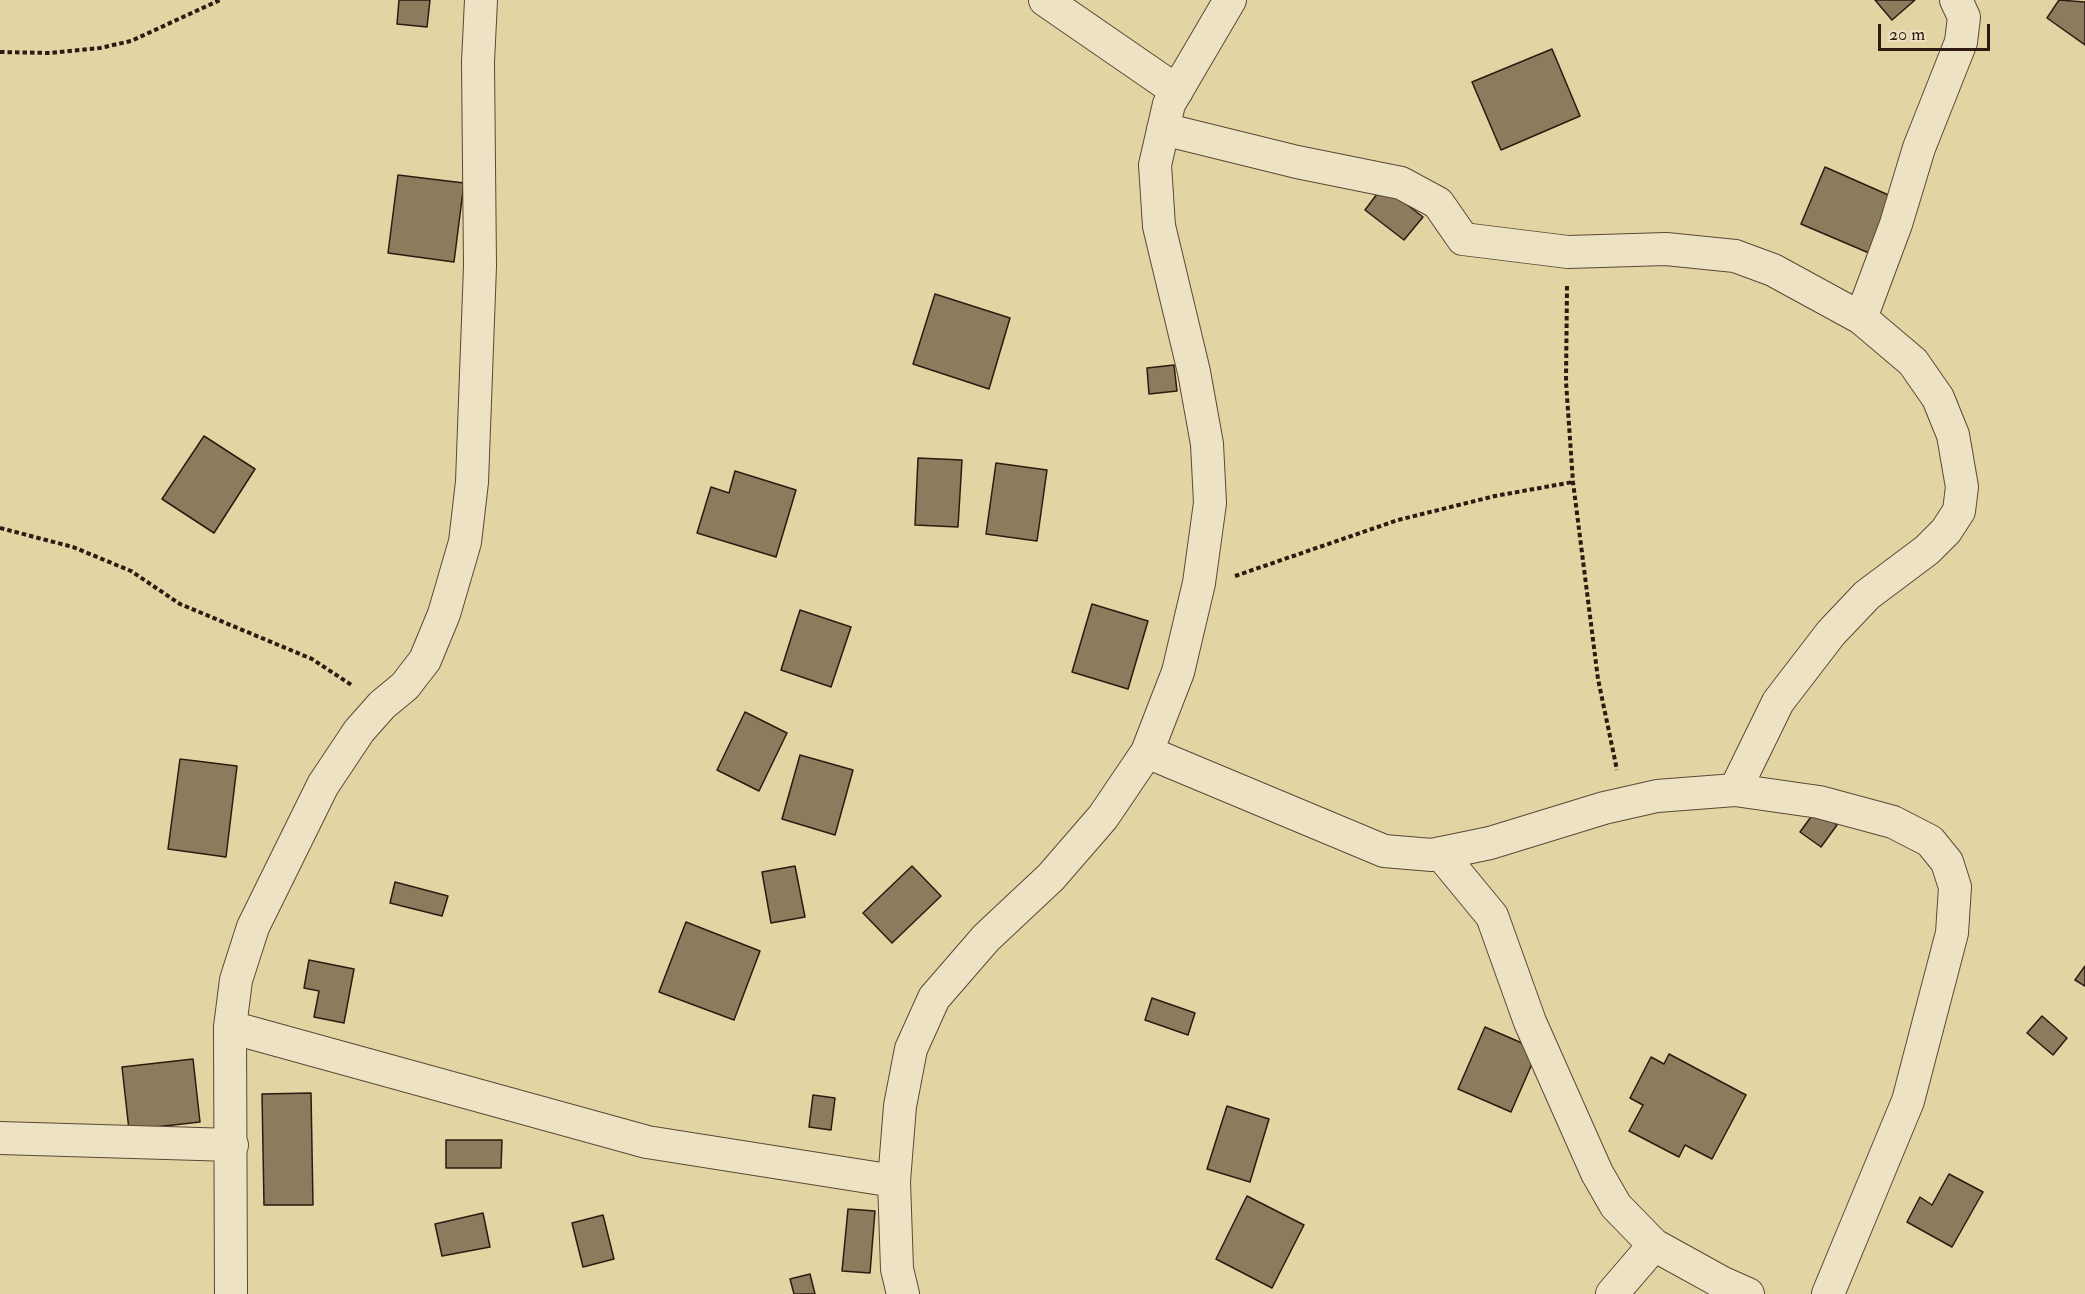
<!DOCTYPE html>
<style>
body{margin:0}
#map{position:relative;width:2085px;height:1294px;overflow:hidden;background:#e3d4a4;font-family:"IM FELL Double Pica",serif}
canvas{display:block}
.scale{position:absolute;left:1878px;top:24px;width:112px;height:27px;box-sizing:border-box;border:3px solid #2e1a10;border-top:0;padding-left:8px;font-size:18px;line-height:21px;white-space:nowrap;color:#2e1a10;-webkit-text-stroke:4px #ede3c4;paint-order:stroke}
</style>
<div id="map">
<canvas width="2085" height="1294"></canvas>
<div class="scale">20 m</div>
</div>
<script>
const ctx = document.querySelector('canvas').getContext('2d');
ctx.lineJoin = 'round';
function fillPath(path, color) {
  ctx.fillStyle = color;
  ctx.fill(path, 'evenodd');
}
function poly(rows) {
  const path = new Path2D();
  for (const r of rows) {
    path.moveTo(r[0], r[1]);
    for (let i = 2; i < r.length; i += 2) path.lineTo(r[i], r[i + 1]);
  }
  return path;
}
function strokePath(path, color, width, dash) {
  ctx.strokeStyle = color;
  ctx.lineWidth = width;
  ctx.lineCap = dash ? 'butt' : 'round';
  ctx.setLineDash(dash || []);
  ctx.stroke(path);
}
const building = poly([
 [399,0,430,0,427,27,397,24,399,0],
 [1875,0,1915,0,1892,20,1875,0],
 [2059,0,2085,2,2085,45,2047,18,2059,0],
 [1552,49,1580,116,1501,150,1472,82,1552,49],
 [1825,167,1893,197,1869,253,1801,224,1825,167],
 [398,175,464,183,454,262,388,253,398,175],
 [1383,186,1423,217,1404,240,1365,210,1383,186],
 [935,294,1010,318,989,389,913,364,935,294],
 [1174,365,1177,391,1149,394,1147,368,1174,365],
 [204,436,255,469,214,533,162,499,204,436],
 [918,458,962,460,958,527,915,525,918,458],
 [996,463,1047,470,1037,541,986,534,996,463],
 [735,471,796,490,776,557,697,533,711,487,729,493,735,471],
 [1092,604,1148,621,1128,689,1072,672,1092,604],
 [800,610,851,627,831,687,781,670,800,610],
 [745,712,787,733,759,791,717,770,745,712],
 [800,755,853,770,835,835,782,819,800,755],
 [180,759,237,766,226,857,168,849,180,759],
 [1816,810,1837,825,1821,847,1800,832,1816,810],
 [795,866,805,917,771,923,762,872,795,866],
 [912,866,941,896,892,943,863,913,912,866],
 [395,882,448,896,442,916,390,903,395,882],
 [686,922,760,951,734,1020,659,992,686,922],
 [309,960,354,969,344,1023,314,1017,319,991,304,988,309,960],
 [2085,966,2085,986,2075,980,2085,966],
 [1152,998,1195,1013,1188,1035,1145,1020,1152,998],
 [2042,1016,2067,1038,2053,1055,2027,1033,2042,1016],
 [1485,1027,1538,1050,1511,1112,1458,1089,1485,1027],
 [1669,1054,1746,1095,1712,1159,1685,1145,1679,1157,1629,1131,1643,1105,1630,1098,1651,1057,1664,1064,1669,1054],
 [193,1059,200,1122,129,1130,122,1067,193,1059],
 [311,1093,313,1205,264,1205,262,1094,311,1093],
 [813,1095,835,1098,831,1130,809,1127,813,1095],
 [1227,1106,1269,1119,1250,1182,1207,1169,1227,1106],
 [446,1140,502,1140,501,1168,446,1168,446,1140],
 [1949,1174,1983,1192,1952,1247,1907,1222,1920,1197,1932,1205,1949,1174],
 [1247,1196,1304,1225,1272,1288,1216,1259,1247,1196],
 [848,1209,875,1211,870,1273,842,1271,848,1209],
 [483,1213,490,1247,442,1256,435,1224,483,1213],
 [603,1215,614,1259,583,1267,572,1223,603,1215],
 [810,1274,815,1294,794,1294,790,1279,810,1274]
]);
fillPath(building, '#8c7b5d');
strokePath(building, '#2e1a10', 1.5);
const street = poly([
 [1045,0,1177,91],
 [1163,129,1297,162,1401,183,1438,203,1463,239,1568,252,1666,249,1735,256,1773,270,1861,318,1913,362,1938,398,1953,435,1962,487,1959,511,1946,531,1927,550,1867,595,1831,633,1778,702,1735,790],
 [1861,318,1896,224,1919,148,1961,42,1964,17,1956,0],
 [1147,752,1384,851,1432,855,1490,843,1604,808,1657,796,1735,790,1819,802,1893,822,1930,841,1947,862,1955,887,1952,933,1908,1101,1828,1294],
 [1440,853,1492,916,1530,1022,1597,1173,1616,1206,1654,1245,1721,1282,1748,1294],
 [230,1027,647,1142,894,1181],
 [0,1138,232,1145],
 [231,1294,230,1027,236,980,253,927,323,785,359,731,382,705,405,686,425,660,444,614,465,542,472,482,480,266,478,62,481,0],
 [903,1294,897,1269,894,1181,900,1106,911,1049,934,998,986,938,1051,877,1103,817,1147,752,1178,672,1199,583,1210,503,1207,444,1194,372,1159,226,1155,165,1169,104,1230,0],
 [1612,1294,1654,1245]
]);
strokePath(street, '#5b4835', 34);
strokePath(poly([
 [0,52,50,53,100,48,131,41,220,0],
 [1567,286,1566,382,1573,482,1598,679,1617,770],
 [0,528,73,547,131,571,180,604,312,659,353,686],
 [1235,576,1398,520,1495,496,1573,482]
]), '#2e1a10', 4, [4.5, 3]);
strokePath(street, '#ede3c4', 32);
</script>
